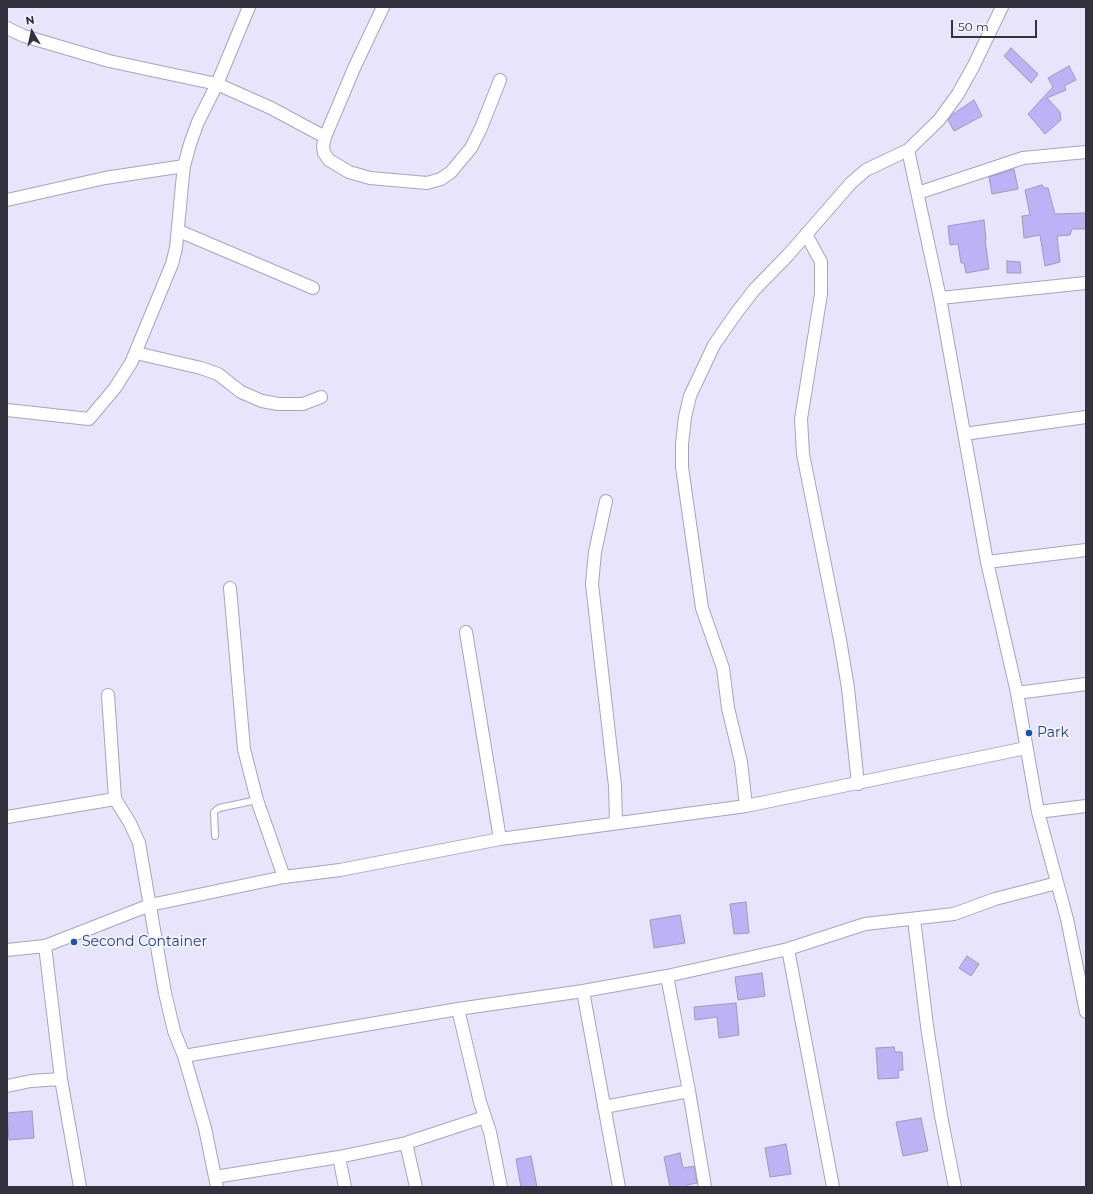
<!DOCTYPE html>
<style>
body{margin:0}
#map{position:relative;width:1093px;height:1194px;overflow:hidden;background:#e7e4fc;font-family:Montserrat,sans-serif}
canvas{display:block}
.frame{position:absolute;inset:0;border:8px solid #33313d;pointer-events:none}
.north{position:absolute;left:12px;top:12px;width:40px;height:40px;-webkit-text-stroke:3px #f4f3ff;paint-order:stroke;rotate:351deg;font-size:11px;font-weight:700;line-height:16px;text-align:center;color:#33313d}
.north::after{content:'';display:block;margin:auto;width:14px;height:18px;background:#33313d;clip-path:polygon(50% 0,100% 100%,50% 72%,0 100%)}
.scale{position:absolute;left:951px;top:20px;width:86px;height:18px;box-sizing:border-box;border:2px solid #33313d;border-top:0;padding-left:5px;font-size:12px;line-height:14px;white-space:nowrap;color:#33313d;-webkit-text-stroke:3px #f4f3ff;paint-order:stroke}
</style>
<div id="map">
<canvas width="1093" height="1194"></canvas>
<div class="frame"></div>
<div class="north">N</div>
<div class="scale">50 m</div>
</div>
<script>
const ctx = document.querySelector('canvas').getContext('2d');
ctx.lineJoin = 'round';
function fillPath(path, color) {
  ctx.fillStyle = color;
  ctx.fill(path, 'evenodd');
}
function poly(rows) {
  const path = new Path2D();
  for (const r of rows) {
    path.moveTo(r[0], r[1]);
    for (let i = 2; i < r.length; i += 2) path.lineTo(r[i], r[i + 1]);
  }
  return path;
}
function strokePath(path, color, width, dash) {
  ctx.strokeStyle = color;
  ctx.lineWidth = width;
  ctx.lineCap = dash ? 'butt' : 'round';
  ctx.setLineDash(dash || []);
  ctx.stroke(path);
}
function write(font, color, halo, rows, align = 'center') {
  ctx.font = font + ' Montserrat,sans-serif';
  ctx.lineWidth = 3.5;
  ctx.setLineDash([]);
  ctx.textBaseline = 'middle';
  ctx.strokeStyle = halo;
  ctx.fillStyle = color;
  for (const [text, x, y, turn = 0] of rows) {
    ctx.save();
    ctx.translate(x, y);
    ctx.rotate((+turn || 0) * Math.PI / 180);
    ctx.textAlign = isNaN(turn) ? turn : align;
    if (halo) ctx.strokeText(text, 0, 0);
    ctx.fillText(text, 0, 0);
    ctx.restore();
  }
}
const building = poly([
 [1011,48,1038,74,1031,83,1004,56,1011,48],
 [1069,66,1076,80,1064,86,1066,90,1047,98,1060,112,1061,120,1045,134,1028,114,1053,87,1048,78,1069,66],
 [974,100,982,116,954,131,948,120,953,114,974,100],
 [1014,169,1018,189,992,194,989,177,1014,169],
 [1042,185,1044,188,1048,188,1055,214,1086,213,1086,229,1072,229,1070,235,1057,236,1060,262,1045,266,1040,235,1024,238,1022,216,1030,215,1025,190,1042,185],
 [984,220,986,240,985,240,989,269,966,273,964,263,961,263,958,244,950,245,948,226,984,220],
 [1007,261,1020,262,1021,273,1007,273,1007,261],
 [746,902,749,933,734,934,730,904,746,902],
 [680,915,685,943,654,948,650,920,680,915],
 [967,956,979,964,971,976,959,968,967,956],
 [762,973,765,996,738,1000,735,977,762,973],
 [736,1003,739,1035,719,1038,717,1017,695,1020,694,1007,736,1003],
 [894,1047,895,1052,902,1052,903,1070,898,1071,899,1078,878,1079,876,1048,894,1047],
 [32,1111,34,1138,9,1140,7,1113,32,1111],
 [921,1118,928,1151,903,1156,896,1122,921,1118],
 [786,1144,791,1174,770,1177,765,1148,786,1144],
 [680,1153,683,1168,694,1166,697,1183,687,1185,687,1187,670,1187,664,1157,680,1153],
 [531,1156,537,1187,521,1187,516,1159,531,1156]
]);
fillPath(building, '#bdb2f6');
strokePath(building, '#9e9ab6', 1);
const lane = poly([
 [215,836,214,812,219,808,257,800]
]);
const street = poly([
 [383,7,355,66,325,137,323,146,324,153,329,160,349,172,370,178,427,183,441,179,451,172,471,148,481,128,500,80],
 [7,28,24,36,109,61,217,84,271,108,325,137],
 [908,150,940,298,987,562,1017,693,1038,812,1067,919,1086,1012],
 [918,193,1023,158,1086,152],
 [7,200,105,178,184,166],
 [179,231,313,288],
 [806,234,821,262,821,294,801,419,803,454,840,640,848,688,858,784],
 [940,298,1086,283],
 [136,353,201,368,218,374,241,392,262,401,278,404,303,404,321,397],
 [7,410,89,419,115,388,131,363,172,264,176,248,182,185,184,166,190,144,198,122,217,84,249,7],
 [964,434,1086,417],
 [606,501,595,552,592,584,615,786,616,823],
 [987,562,1086,550],
 [230,588,244,749,257,800,284,877],
 [466,632,500,839],
 [1017,693,1086,684],
 [108,695,115,799,130,823,139,843,165,993,174,1031,184,1056,458,1009,583,991,667,976,788,949,865,924,954,914,995,899,1057,883],
 [746,806,741,762,728,708,723,668,702,608,682,467,682,444,685,417,690,396,714,345,737,312,754,290,789,254,851,183,866,170,908,150,939,120,958,94,973,67,1002,7],
 [1038,812,1086,806],
 [7,817,115,799],
 [914,919,927,1026,941,1116,955,1187],
 [45,946,61,1079,80,1187],
 [788,949,833,1187],
 [7,950,45,946,150,905,284,877,340,870,500,839,746,806,1026,748],
 [667,976,689,1091,705,1187],
 [583,991,619,1187],
 [458,1009,480,1102,490,1132,501,1187],
 [184,1056,205,1128,217,1187],
 [7,1086,31,1081,61,1079],
 [604,1107,689,1091],
 [406,1143,416,1187],
 [339,1157,345,1187],
 [215,1177,339,1157,406,1143,485,1117]
]);
strokePath(lane, '#a7a4bf', 8);
strokePath(street, '#a7a4bf', 14);
strokePath(lane, '#fff', 6);
strokePath(street, '#fff', 12);
for (const [x, y, r, color] of [
 [1029,733,4,"#1a4fb4"],
 [74,942,4,"#1a4fb4"]
]) {
  const dot = new Path2D();
  dot.arc(x, y, r, 0, 2 * Math.PI);
  ctx.fillStyle = color;
  ctx.fill(dot);
  strokePath(dot, '#f4f3ff', 1.5);
}
write('14px', '#164399', '#f4f3ff', [
 ["Park",1037,733],
 ["Second Container",82,942]
], 'left');
</script>
